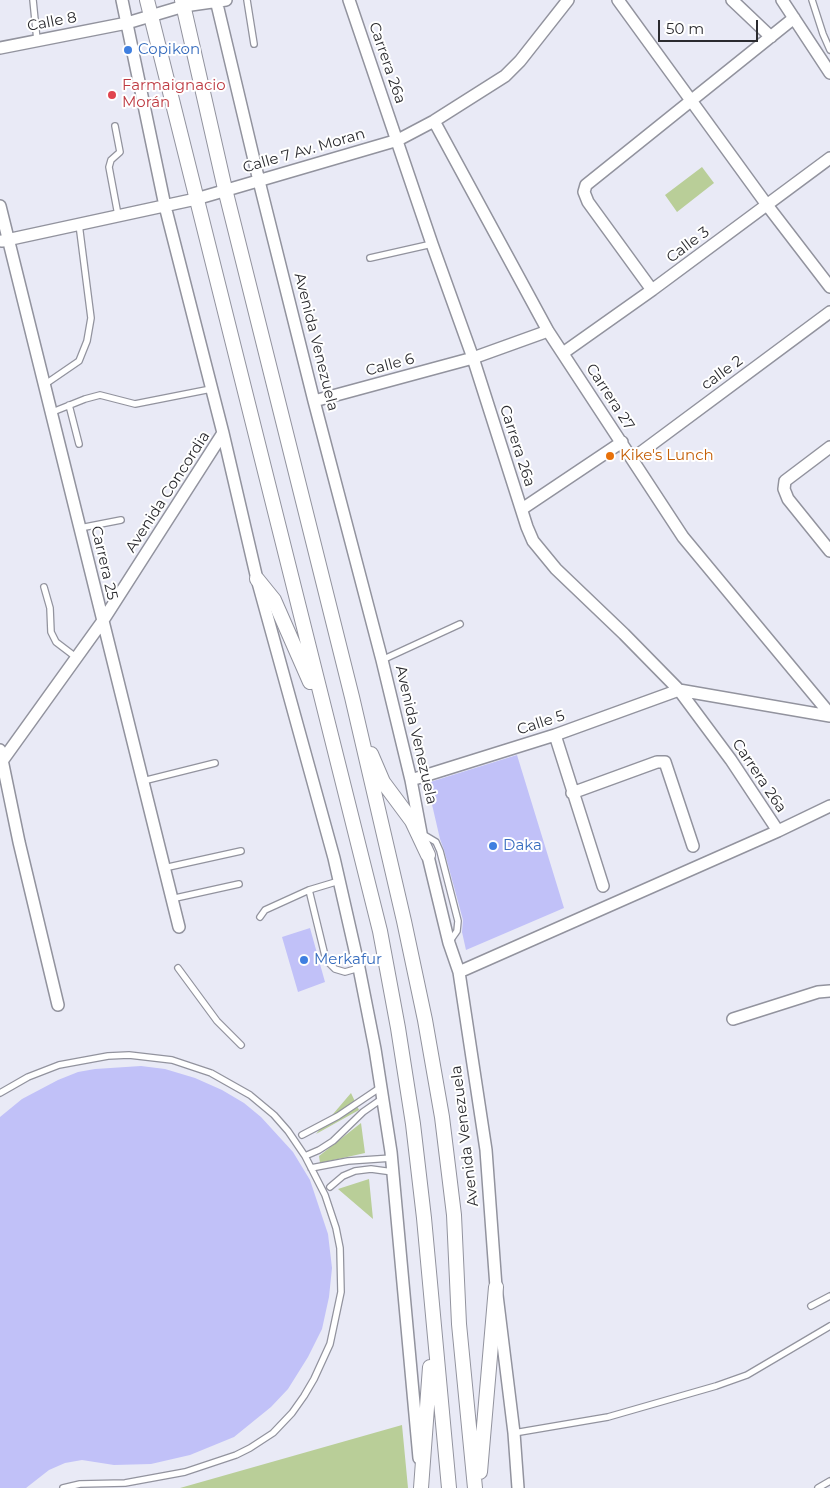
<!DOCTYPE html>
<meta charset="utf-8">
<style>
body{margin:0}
#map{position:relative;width:830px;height:1488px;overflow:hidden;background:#e9eaf6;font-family:Montserrat,sans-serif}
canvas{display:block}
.scale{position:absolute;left:658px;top:20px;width:100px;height:22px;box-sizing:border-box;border:2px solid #2b2b2f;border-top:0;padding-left:6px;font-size:15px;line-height:18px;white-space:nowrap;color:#2b2b2f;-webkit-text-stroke:4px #fff;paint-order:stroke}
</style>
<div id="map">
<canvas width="830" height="1488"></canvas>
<div class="scale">50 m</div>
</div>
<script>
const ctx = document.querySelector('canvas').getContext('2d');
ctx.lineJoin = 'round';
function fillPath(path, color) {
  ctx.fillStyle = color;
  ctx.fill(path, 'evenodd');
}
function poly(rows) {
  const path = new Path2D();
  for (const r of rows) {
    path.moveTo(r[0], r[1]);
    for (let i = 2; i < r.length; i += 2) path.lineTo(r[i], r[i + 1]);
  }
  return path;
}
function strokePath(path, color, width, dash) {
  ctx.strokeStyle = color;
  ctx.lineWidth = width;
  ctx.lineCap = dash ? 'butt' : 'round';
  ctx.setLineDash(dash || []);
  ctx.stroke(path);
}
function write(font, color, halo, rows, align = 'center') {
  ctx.font = font + ' Montserrat,sans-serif';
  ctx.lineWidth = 4;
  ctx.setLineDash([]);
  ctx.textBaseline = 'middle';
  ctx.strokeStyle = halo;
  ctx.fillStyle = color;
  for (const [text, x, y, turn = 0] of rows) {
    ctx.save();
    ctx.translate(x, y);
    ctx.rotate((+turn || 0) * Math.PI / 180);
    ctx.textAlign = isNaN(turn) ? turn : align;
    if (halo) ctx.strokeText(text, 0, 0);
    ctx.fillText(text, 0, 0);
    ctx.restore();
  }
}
fillPath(poly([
 [702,167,714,183,677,212,665,195],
 [351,1093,359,1110,316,1134],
 [361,1123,365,1153,320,1163,319,1156],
 [369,1179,373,1219,338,1189],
 [402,1425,408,1488,180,1488]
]), '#b9ce98');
fillPath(poly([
 [517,755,564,908,466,950,462,932,463,920,444,850,440,839,427,783],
 [310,928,325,982,298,992,282,937],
 [141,1066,165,1069,195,1078,222,1090,244,1103,261,1117,293,1152,310,1180,328,1234,332,1268,329,1297,322,1329,308,1357,288,1389,271,1407,234,1437,190,1455,151,1464,114,1465,82,1460,65,1463,49,1470,26,1488,0,1488,0,1117,22,1099,58,1080,78,1072,95,1069]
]), '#c1c1f8');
const service = poly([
 [33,0,37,40],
 [247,0,254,44],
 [812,0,823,34,830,50],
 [115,126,120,152,111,160,109,167,118,215],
 [370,258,432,244],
 [44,385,79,361,87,341,91,318,79,224],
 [69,405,79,444],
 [50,413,85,399,100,395,135,404,211,389],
 [80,528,121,520],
 [44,587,50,608,51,632,56,642,77,658],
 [382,660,460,624],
 [143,781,215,763],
 [421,833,436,842,440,851,458,921,457,931,450,941],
 [164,868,241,851],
 [309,890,326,960,335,969,345,972,359,968],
 [171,899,239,884],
 [260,917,265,910,309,890,339,881],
 [178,968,217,1021,241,1045],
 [0,1093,28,1077,59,1065,108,1056,129,1055,172,1060,211,1073,250,1095,274,1115,288,1131,305,1156,325,1195,336,1228,340,1248,341,1292,330,1344,314,1379,304,1396,292,1413,273,1433,250,1448,236,1455,185,1472,125,1483,80,1484,63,1488],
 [302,1135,338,1116,381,1087],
 [305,1156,319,1150,333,1141,363,1112,383,1098],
 [311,1168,348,1161,392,1158],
 [330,1187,343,1176,355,1171,371,1169,393,1172],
 [811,1306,830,1296],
 [514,1433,608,1417,716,1386,747,1375,830,1326],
 [818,1488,830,1481]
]);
const minor = poly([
 [122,0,165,206,223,433,257,579,334,858,359,968,375,1049,391,1152,419,1458],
 [216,0,259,181,314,401,382,660,411,780,421,833],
 [349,0,432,244,473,358,527,527,533,541,556,569,624,634,679,690,731,760,778,831],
 [618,0,767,205,830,287],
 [732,0,771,37],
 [782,0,830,73],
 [0,48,127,23,184,6,226,0],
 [434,121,548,331,683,537,830,714],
 [0,206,179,927],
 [2,241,196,199,398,140,434,121,505,76,520,61,568,0],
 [652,290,588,202,584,192,586,185,794,18],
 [563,353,652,290,830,158],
 [314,401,473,358,548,331],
 [830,447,785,481,784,489,788,499,830,551],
 [632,459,830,312],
 [522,509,622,442],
 [555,735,603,886],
 [0,750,19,842,58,1005],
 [0,764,102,622,223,433],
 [411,780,555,735,679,690,830,716],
 [572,793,657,762,665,762,693,846],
 [426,848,449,943,459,972,486,1150,496,1287,514,1433,518,1488],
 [459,972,778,831,830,806],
 [733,1019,818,992,830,991]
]);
const tertiary = poly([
 [147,0,380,931,398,1028,413,1124,424,1218,449,1488],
 [182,0,225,189,352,697,404,921,425,1020,442,1117,454,1215,459,1324,475,1488],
 [257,579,274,600,310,682],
 [371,754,383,782,412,821,428,855],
 [480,1472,496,1287],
 [421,1488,430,1367]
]);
strokePath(service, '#92939e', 8);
strokePath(minor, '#92939e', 14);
strokePath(tertiary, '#92939e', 16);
strokePath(service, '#fff', 5.5);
strokePath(minor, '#fff', 11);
strokePath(tertiary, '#fff', 14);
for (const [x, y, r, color] of [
 [128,50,5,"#3f7fe0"],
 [112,95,5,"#e0444e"],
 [610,456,5,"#e8710a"],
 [493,846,5,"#3f7fe0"],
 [304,960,5,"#3f7fe0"]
]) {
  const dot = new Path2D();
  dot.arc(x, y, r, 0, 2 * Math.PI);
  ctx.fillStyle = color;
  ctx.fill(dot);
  strokePath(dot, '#fff', 2);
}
write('15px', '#2b2b2f', '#fff', [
 ["Calle 8",52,22,-11],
 ["Carrera 26a",387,63,71],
 ["Calle 7 Av. Moran",304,151,-16],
 ["Calle 3",688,245,-37],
 ["Avenida Venezuela",316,342,76],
 ["Calle 6",390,365,-15],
 ["calle 2",722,373,-36],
 ["Carrera 27",610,397,57],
 ["Carrera 26a",517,446,72],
 ["Avenida Concordia",168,492,-57],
 ["Carrera 25",104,563,77],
 ["Calle 5",541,723,-18],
 ["Avenida Venezuela",416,735,77],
 ["Carrera 26a",759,776,56],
 ["Avenida Venezuela",465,1136,-97]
]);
write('15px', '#366cbe', '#fff', [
 ["Copikon",138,50],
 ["Daka",503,846],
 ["Merkafur",314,960]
], 'left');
write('15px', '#be3a42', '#fff', [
 ["Farmaignacio",122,86],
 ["Morán",122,103]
], 'left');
write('15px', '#c56008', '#fff', [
 ["Kike's Lunch",620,456]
], 'left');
</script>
